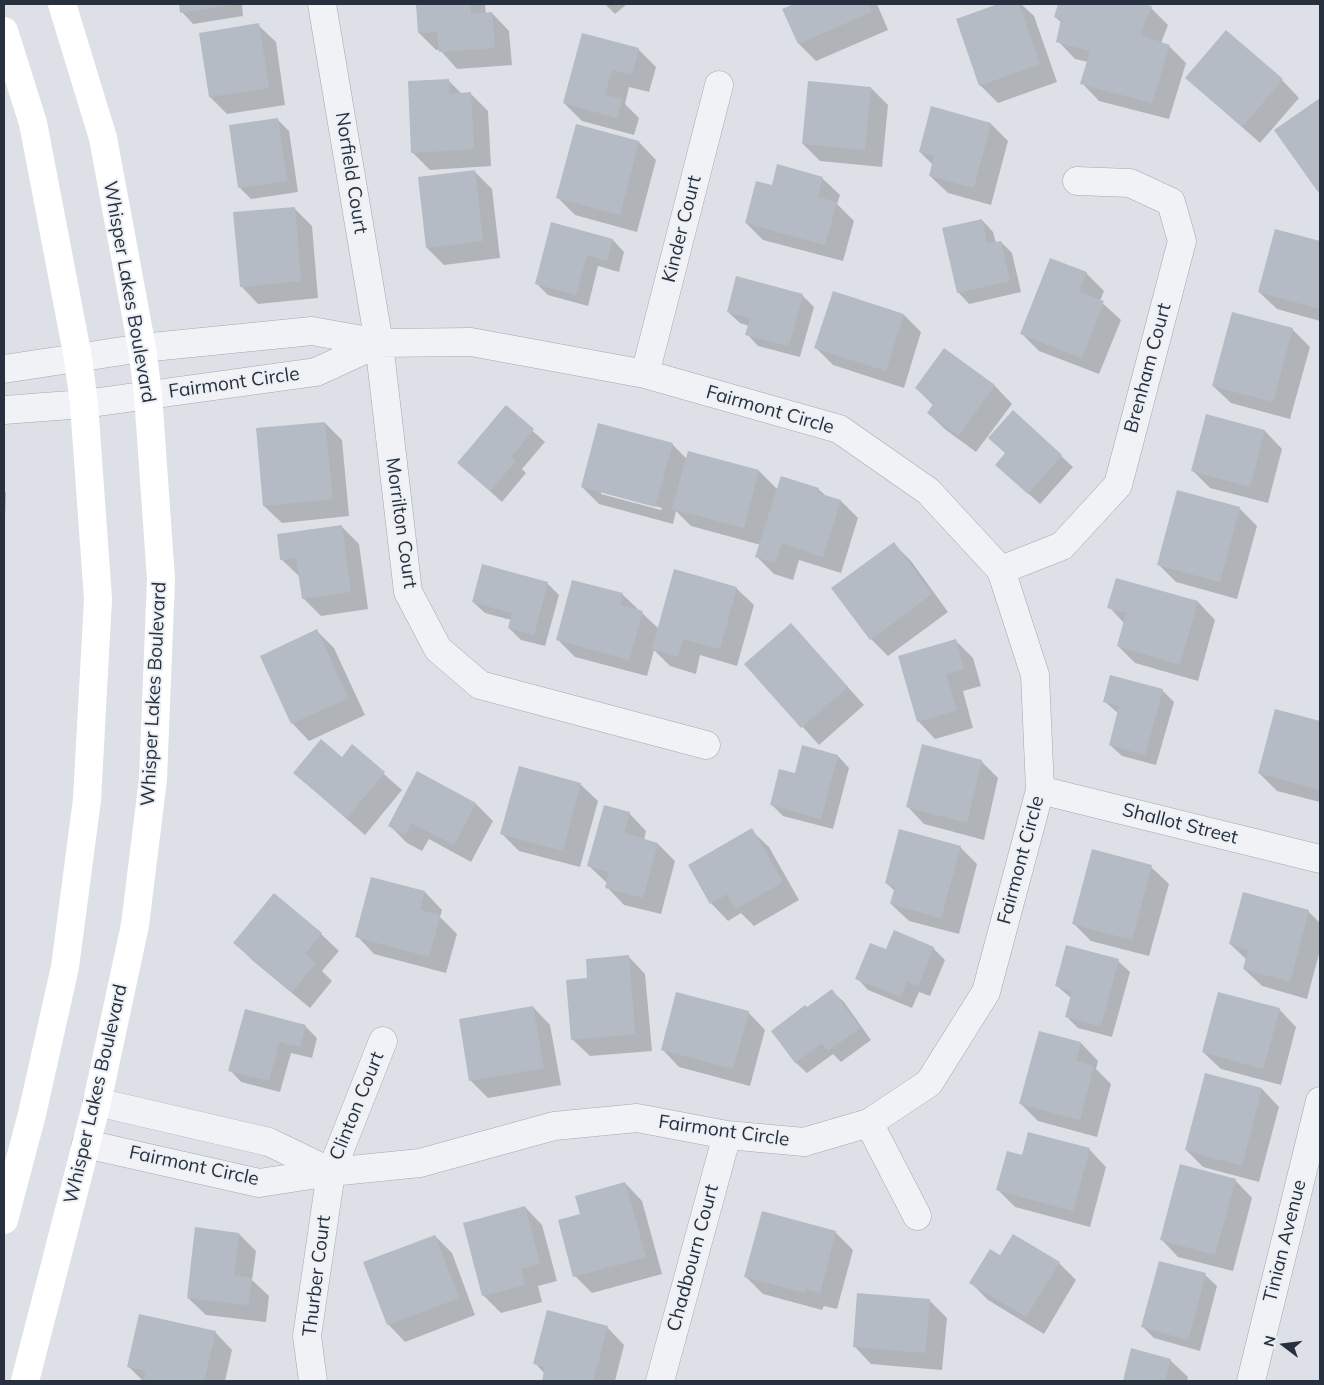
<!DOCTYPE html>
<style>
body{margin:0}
#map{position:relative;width:1324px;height:1385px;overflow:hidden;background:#dde1e7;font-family:Mulish,sans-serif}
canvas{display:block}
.frame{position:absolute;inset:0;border:5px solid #26303e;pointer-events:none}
.north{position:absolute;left:1259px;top:1320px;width:50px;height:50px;-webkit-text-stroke:4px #ecf0f5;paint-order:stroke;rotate:285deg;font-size:14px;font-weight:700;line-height:20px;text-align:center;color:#26303e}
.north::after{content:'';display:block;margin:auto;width:18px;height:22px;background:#26303e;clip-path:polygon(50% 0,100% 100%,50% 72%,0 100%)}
</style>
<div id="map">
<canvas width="1324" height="1385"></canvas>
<div class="frame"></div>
<div class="north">N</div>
</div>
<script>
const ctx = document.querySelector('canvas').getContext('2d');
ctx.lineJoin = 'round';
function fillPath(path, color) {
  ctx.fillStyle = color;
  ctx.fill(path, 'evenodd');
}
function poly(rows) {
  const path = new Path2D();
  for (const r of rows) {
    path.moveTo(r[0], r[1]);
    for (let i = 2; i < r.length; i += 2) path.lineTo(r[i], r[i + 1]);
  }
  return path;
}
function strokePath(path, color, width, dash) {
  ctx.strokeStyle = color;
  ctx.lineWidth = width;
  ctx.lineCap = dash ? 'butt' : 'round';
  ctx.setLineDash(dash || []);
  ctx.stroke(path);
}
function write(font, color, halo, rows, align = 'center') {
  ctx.font = font + ' Mulish,sans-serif';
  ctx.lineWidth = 4;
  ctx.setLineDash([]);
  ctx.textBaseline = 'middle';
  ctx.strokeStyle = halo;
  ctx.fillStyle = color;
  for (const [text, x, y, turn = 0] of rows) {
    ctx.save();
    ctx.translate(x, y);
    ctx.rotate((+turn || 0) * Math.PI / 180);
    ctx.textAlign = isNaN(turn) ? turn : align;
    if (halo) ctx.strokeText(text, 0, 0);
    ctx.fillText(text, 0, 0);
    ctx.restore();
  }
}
fillPath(poly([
 [180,4,242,4,243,16,193,24,182,12],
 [417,4,485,4,486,14,492,13,509,31,512,65,457,69,440,50,436,50,419,33],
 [605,4,627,4,615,14],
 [797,4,877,4,888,30,816,61,799,44,784,10],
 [1002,4,1021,4,1034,16,1057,82,998,103,980,85,957,20],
 [1059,4,1136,4,1151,8,1168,25,1161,43,1169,46,1186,63,1169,119,1099,101,1082,83,1088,62,1075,59,1058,41,1062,23,1055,17],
 [258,25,276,42,285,105,227,114,210,97],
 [638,49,656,67,649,92,629,87,625,104,639,118,634,135,582,121,564,103],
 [1187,78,1282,80,1299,98,1260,143],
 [448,80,462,94,471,94,488,111,491,166,430,170,412,152],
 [871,88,888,105,882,167,820,161,803,144],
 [1320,99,1320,193,1276,131],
 [277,119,289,131,298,192,251,199,240,188],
 [991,124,1008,141,991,205,948,193,930,176,933,165,920,152],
 [577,126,639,142,656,160,637,232,575,215,558,198],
 [474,171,492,189,500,258,444,265,427,248],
 [822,178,840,195,837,204,854,221,843,261,763,240,746,223,773,187],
 [294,208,312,226,318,298,258,304,241,286],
 [982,220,993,232,996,243,1001,242,1012,253,1021,292,969,304,958,292],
 [1276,230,1320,242,1320,321,1277,309,1259,292],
 [613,240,624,252,619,272,598,266,588,306,548,295,536,283],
 [1086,273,1104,291,1100,301,1121,320,1099,374,1039,351,1022,334],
 [802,295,814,307,800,357,758,346,747,334,749,326,740,323,728,312],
 [904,315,921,332,904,388,833,365,816,348],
 [1292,329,1310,347,1290,419,1231,403,1213,386],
 [944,350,995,386,1012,404,976,452,946,430,928,413,934,406,916,388],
 [506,407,545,442,522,469,526,473,502,502,458,463],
 [1207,416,1265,431,1282,449,1268,503,1210,488,1192,470],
 [325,423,342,440,349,516,282,523,264,506],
 [672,444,687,459,689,452,759,471,778,490,818,489,826,496,841,501,858,518,841,573,799,560,793,580,774,574,757,557,761,545,691,526,676,511,673,524,599,504,582,487],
 [601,491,662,508,661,510,601,494],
 [1061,456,1073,467,1040,504,1009,476],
 [4,491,6,493,4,541],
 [1239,508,1257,526,1237,599,1176,582,1159,565],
 [342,527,359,544,368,609,321,616,303,598,300,577,281,559],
 [894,544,911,561,948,612,888,656,871,639],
 [1117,579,1198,602,1215,620,1198,681,1135,663,1118,646,1124,623,1109,607],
 [547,583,559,595,545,646,521,640,509,628,511,620,485,613,473,602],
 [736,588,754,605,737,666,700,655,696,674,670,666,654,650,647,676,575,657,558,640,622,594,659,629],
 [791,624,864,705,819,745,746,664],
 [317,631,334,648,365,715,309,741,292,723],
 [956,641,973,658,981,686,963,691,973,728,935,739,918,721],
 [1162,690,1174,702,1156,765,1122,756,1110,745,1119,714,1104,701],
 [1276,710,1320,722,1320,802,1277,791,1259,773],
 [352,746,402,790,365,835,294,773,342,758],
 [803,747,838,756,849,768,833,829,783,816,771,804,795,775],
 [981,761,998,778,984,840,924,824,907,806],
 [580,784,598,801,580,867,519,851,502,834],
 [476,804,493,821,471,862,429,839,422,851,407,843,389,825],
 [629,813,646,831,644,840,658,844,675,861,661,914,624,905,607,887,608,884,589,866],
 [751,830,769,847,799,900,754,926,741,913,728,921,711,903],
 [960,847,977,864,959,934,909,921,891,904,895,891,886,883],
 [1151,867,1169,884,1149,956,1091,941,1073,923],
 [425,892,442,910,440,917,457,934,446,973,374,954,357,936],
 [274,895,321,934,339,951,322,971,332,981,310,1008,252,960,235,943],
 [1308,911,1320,923,1320,950,1307,999,1262,986,1244,969,1247,960,1230,944],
 [933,948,945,960,930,996,919,992,912,1008,868,990,857,978,886,951],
 [628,956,645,974,652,1051,590,1056,572,1039,589,979],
 [1118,961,1130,972,1112,1037,1078,1028,1066,1016,1071,998,1057,986],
 [832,991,844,1002,871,1040,841,1062,833,1054,807,1073,795,1062,807,1009],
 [533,1007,550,1025,561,1085,488,1098,471,1081,460,1020],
 [1279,1009,1296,1027,1281,1085,1221,1069,1203,1052],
 [748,1012,765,1030,750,1086,679,1067,662,1049],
 [305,1026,317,1038,312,1058,291,1053,280,1092,241,1082,230,1070],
 [1081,1043,1098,1061,1096,1069,1111,1084,1097,1137,1038,1121,1021,1104],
 [1206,1074,1262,1089,1279,1107,1259,1182,1203,1167,1186,1150],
 [1089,1149,1106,1167,1090,1227,1015,1207,998,1190,1023,1156],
 [1235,1180,1252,1198,1233,1271,1178,1257,1161,1239],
 [625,1183,642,1201,662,1274,592,1293,575,1276,582,1215],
 [525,1207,542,1225,557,1281,538,1286,542,1302,501,1313,484,1296,465,1223],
 [763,1213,836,1233,853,1250,837,1309,824,1306,822,1310,763,1294,745,1276],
 [239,1234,256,1251,252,1280,269,1296,266,1322,206,1315,188,1298],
 [435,1236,452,1253,475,1315,405,1342,388,1324],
 [1001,1257,1059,1263,1076,1280,1044,1334,988,1300,971,1283],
 [1205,1275,1217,1286,1200,1351,1154,1338,1143,1327],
 [929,1300,947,1318,942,1370,871,1364,854,1346],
 [607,1327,624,1345,615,1381,543,1381,545,1374,535,1363],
 [215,1332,232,1350,225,1381,143,1381,128,1366],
 [1132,1350,1170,1360,1188,1377,1187,1381,1124,1381]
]), '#0003');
fillPath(poly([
 [179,4,231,4,231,5,180,13],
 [416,4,470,4,471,14,492,12,495,48,439,52,437,32,418,33],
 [794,4,868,4,872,12,798,44,782,9],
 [998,4,1019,4,1040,64,979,86,956,19],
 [1058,4,1141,4,1152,6,1140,35,1170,45,1152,103,1080,84,1090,51,1056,42,1061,19,1054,17],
 [259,23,269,88,209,97,199,33],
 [1226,30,1283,79,1242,127,1185,78],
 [582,33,639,48,632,75,612,70,605,95,622,99,617,118,563,103],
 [449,79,450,94,471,92,474,149,411,153,408,81],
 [808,81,871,87,865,150,802,144],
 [1320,98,1320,190,1318,192,1274,130],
 [931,106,991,123,974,188,929,176,934,156,919,152],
 [278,118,287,181,238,188,229,125],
 [576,124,639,141,620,215,556,198],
 [777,164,823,177,818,197,837,202,825,245,745,223,756,181,772,185],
 [475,170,483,241,426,248,418,177],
 [295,207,301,281,240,287,233,212],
 [982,219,987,243,1001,241,1010,281,957,293,942,228],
 [551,222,613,239,607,261,587,255,576,295,535,284],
 [1275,229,1320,241,1320,309,1258,292],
 [1050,258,1087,272,1079,292,1104,301,1082,358,1020,334],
 [736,276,803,294,789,346,745,335,750,318,727,312],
 [833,291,904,314,886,371,814,348],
 [1232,312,1293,328,1273,402,1212,386],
 [944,348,995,385,958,436,927,413,934,403,915,388],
 [506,405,534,429,511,457,516,461,490,491,457,463],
 [1013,410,1062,455,1028,494,995,465,1005,453,988,438],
 [1206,414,1265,430,1250,487,1191,471],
 [325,422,333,499,263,506,256,428],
 [598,423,673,443,655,507,581,487],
 [688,451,759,470,744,528,672,509],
 [781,476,819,488,818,493,841,500,823,557,782,543,775,563,755,557],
 [1177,490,1240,507,1220,582,1157,565],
 [342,525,351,592,302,599,296,558,280,560,277,534],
 [894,542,932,594,870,640,831,588],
 [482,564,548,582,534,635,508,628,512,613,472,602],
 [674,569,737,587,720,649,683,639,678,657,652,649],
 [1116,578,1198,601,1180,665,1117,646,1126,613,1107,608],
 [572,580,623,593,620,605,643,611,629,660,556,640],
 [791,623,848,687,801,728,744,664],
 [317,629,348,698,291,724,260,656],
 [956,639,964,669,946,674,957,710,917,722,898,656],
 [1110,675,1163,689,1145,755,1109,745,1119,706,1103,702],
 [1275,709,1320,721,1320,790,1258,773],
 [321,739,342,757,352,744,385,772,347,818,293,773],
 [922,744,982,760,967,823,906,807],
 [802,745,838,755,821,819,770,805,779,769,795,773],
 [519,766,581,783,563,851,500,834],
 [417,771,476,803,454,845,411,823,405,835,388,826],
 [604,805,630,812,624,833,658,843,643,898,605,888,609,872,587,866],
 [752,828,783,882,736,909,727,894,710,904,688,865],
 [899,829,961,846,941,918,890,904,895,886,885,883],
 [1092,849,1152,865,1132,940,1072,924],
 [371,877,425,891,420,910,440,915,429,957,355,937],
 [1243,892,1309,910,1290,982,1243,969,1248,950,1229,944],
 [274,893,322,933,305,954,316,963,292,992,233,943],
 [894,930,934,947,918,986,907,981,901,997,855,979,870,943,886,949],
 [1066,945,1119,959,1101,1026,1065,1017,1072,991,1055,986],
 [629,955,635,1034,571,1040,566,980,587,978,586,959],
 [832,989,860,1028,828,1051,822,1043,795,1063,771,1031,805,1005,807,1007],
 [676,992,749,1011,733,1069,661,1050],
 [1218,992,1280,1008,1263,1069,1202,1052],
 [533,1006,544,1068,469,1081,459,1019],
 [245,1009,306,1025,300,1047,279,1042,269,1081,228,1071],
 [1039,1031,1081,1042,1076,1061,1094,1066,1080,1120,1019,1104],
 [1205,1073,1262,1088,1242,1166,1185,1150],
 [1028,1132,1090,1148,1073,1211,996,1190,1007,1151,1022,1155],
 [1180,1164,1236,1179,1215,1255,1160,1240],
 [625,1182,646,1257,573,1277,558,1220,580,1214,575,1196],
 [525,1206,540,1264,521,1269,525,1285,482,1296,463,1223],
 [762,1211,836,1231,820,1293,806,1289,805,1293,744,1277],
 [195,1227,239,1233,234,1275,252,1278,248,1305,187,1298],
 [1013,1234,1060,1262,1026,1317,969,1283,990,1249,1000,1255],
 [435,1235,459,1298,387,1325,363,1262],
 [1159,1261,1206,1273,1188,1340,1141,1327],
 [857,1293,930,1299,925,1353,853,1347],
 [547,1310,608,1326,593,1381,542,1381,545,1367,533,1364],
 [139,1314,216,1331,204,1381,144,1381,146,1371,127,1367],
 [1131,1348,1171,1359,1165,1381,1123,1381]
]), '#b4bbc4');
const street = poly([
 [322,4,379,343,408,592,438,649,480,685,706,745],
 [4,369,142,348,312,331,379,343,471,342,645,374,839,429,928,491,1001,570,1035,675,1040,790,986,992,929,1083,869,1123,804,1142,727,1135,637,1118,554,1126,420,1163,331,1172,259,1183,86,1144],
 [645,374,719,85],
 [4,410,84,404,316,372,379,343],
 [1001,570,1062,546,1118,485,1182,241,1171,202,1130,183,1077,181],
 [1040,790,1320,859],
 [97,1102,269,1142,331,1172],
 [869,1123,917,1216],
 [313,1381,307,1336,331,1172,383,1041],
 [660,1381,727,1135],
 [1251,1381,1320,1101]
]);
strokePath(street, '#a2a8b1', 29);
strokePath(street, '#f0f2f5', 28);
strokePath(poly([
 [4,31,33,123,78,358,84,404,98,599,87,800,65,967,32,1114,4,1220],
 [25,1381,97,1102,135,925,153,779,161,579,148,395,142,348,103,138,62,4]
]), '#fff', 28);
write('19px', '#26303e', '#ecf0f5', [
 ["Norfield Court",351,173,81],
 ["Kinder Court",682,229,-76],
 ["Whisper Lakes Boulevard",129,292,80],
 ["Brenham Court",1148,368,-75],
 ["Fairmont Circle",234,383,-8],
 ["Fairmont Circle",770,410,16],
 ["Morrilton Court",401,523,82],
 ["Whisper Lakes Boulevard",154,694,-87],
 ["Shallot Street",1180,824,14],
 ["Fairmont Circle",1021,860,-75],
 ["Whisper Lakes Boulevard",96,1094,-77],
 ["Clinton Court",357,1106,-68],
 ["Fairmont Circle",724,1131,8],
 ["Fairmont Circle",194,1166,12],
 ["Tinian Avenue",1285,1241,-76],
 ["Chadbourn Court",693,1258,-75],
 ["Thurber Court",317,1276,-83]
]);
</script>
